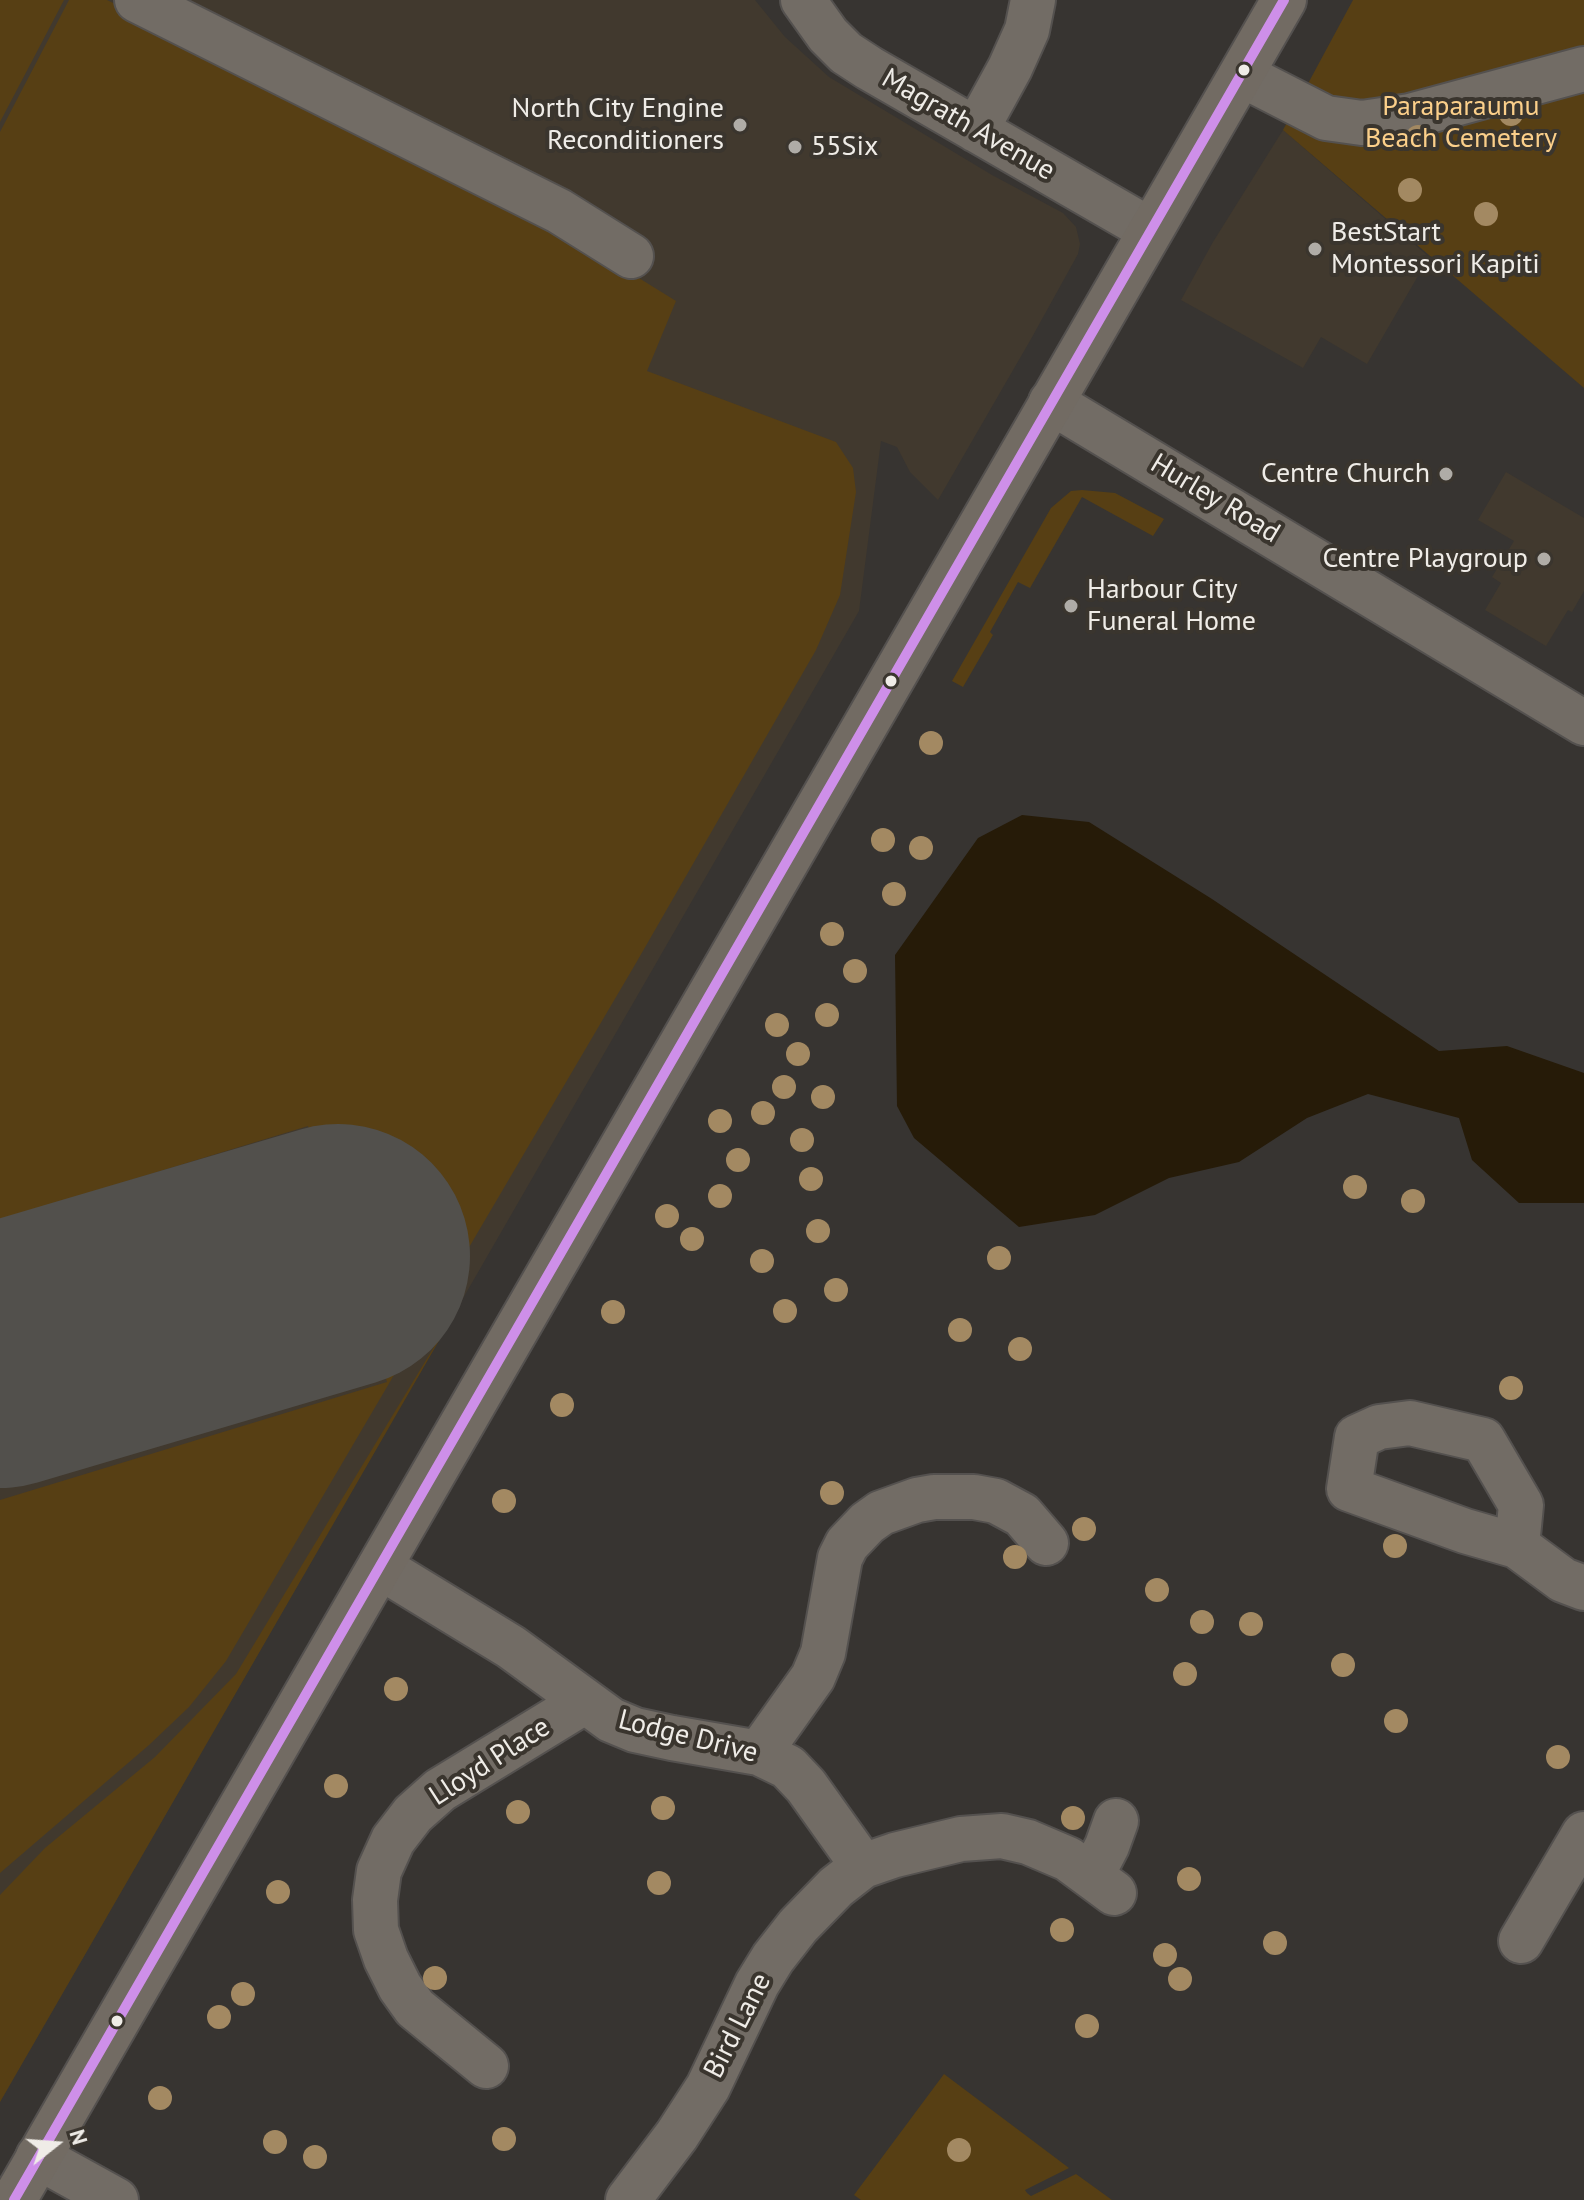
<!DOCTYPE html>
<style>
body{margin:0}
#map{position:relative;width:1584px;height:2200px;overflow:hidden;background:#373431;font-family:"PT Sans",sans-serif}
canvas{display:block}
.north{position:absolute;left:16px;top:2104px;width:80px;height:80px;-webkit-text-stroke:6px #3a352e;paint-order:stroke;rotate:73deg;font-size:22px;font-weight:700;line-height:32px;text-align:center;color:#efece7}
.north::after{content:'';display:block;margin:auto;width:28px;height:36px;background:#efece7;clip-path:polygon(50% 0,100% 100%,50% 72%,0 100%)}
</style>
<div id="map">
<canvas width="1584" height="2200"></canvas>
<div class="north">N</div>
</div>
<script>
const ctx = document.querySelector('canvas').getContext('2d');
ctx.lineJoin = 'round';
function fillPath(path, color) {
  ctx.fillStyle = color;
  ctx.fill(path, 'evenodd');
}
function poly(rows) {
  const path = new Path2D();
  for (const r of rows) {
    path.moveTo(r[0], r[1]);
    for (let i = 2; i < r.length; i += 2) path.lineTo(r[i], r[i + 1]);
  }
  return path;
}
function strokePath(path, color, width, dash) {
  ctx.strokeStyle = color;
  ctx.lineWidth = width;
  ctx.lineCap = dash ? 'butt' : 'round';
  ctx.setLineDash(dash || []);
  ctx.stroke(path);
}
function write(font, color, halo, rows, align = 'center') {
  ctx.font = font + ' "PT Sans",sans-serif';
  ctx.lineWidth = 8;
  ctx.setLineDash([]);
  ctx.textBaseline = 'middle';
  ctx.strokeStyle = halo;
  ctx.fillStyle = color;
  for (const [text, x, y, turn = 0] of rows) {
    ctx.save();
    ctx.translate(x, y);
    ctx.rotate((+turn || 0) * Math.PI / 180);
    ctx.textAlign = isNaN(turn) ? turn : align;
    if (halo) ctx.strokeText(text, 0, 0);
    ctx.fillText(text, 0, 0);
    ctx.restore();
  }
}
fillPath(poly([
 [0,0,755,0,785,37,829,77,992,175,1063,213,1076,227,1080,244,1078,254,1031,339,938,500,910,472,897,447,881,441,859,611,0,2102],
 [1283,130,1429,257,1367,364,1321,337,1303,368,1181,300,1213,242],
 [1506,472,1584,518,1584,591,1572,612,1568,610,1546,646,1485,610,1501,583,1492,577,1514,541,1478,520]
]), '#41392e');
fillPath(poly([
 [0,0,64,0,0,122],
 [69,0,107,0,500,192,676,301,647,371,836,442,853,468,856,492,840,595,816,650,636,963,226,1661,189,1707,149,1745,0,1873,0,1500,387,1382,308,1126,0,1220,0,132],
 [1353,0,1584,0,1584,388,1283,130],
 [1082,490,1115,493,1164,519,1153,536,1082,497,1030,588,1018,582,990,632,993,635,963,687,952,681,1051,508,1071,491],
 [463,1299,0,2102,0,1895,45,1848,155,1757,236,1674],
 [944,2074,1069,2168,1025,2190,1027,2193,1031,2196,1076,2174,1112,2200,861,2200,854,2195]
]), '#573f14');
fillPath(poly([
 [1022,815,1089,822,1212,899,1439,1051,1507,1046,1584,1073,1584,1203,1519,1203,1472,1160,1459,1118,1368,1094,1307,1118,1239,1162,1169,1178,1095,1215,1019,1227,914,1138,897,1106,895,955,978,838]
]), '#261b08');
strokePath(poly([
 [0,1356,338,1256]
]), '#52504c', 264);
const minor = poly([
 [137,0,559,211,631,256],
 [803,0,828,35,846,53,869,68,1150,230],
 [1242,75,1326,118,1362,123,1410,116,1584,69],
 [976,130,1010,68,1027,30,1033,0],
 [1051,402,1584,723],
 [1517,1546,1521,1505,1483,1440,1410,1423,1379,1427,1357,1437,1349,1489,1465,1531,1517,1546,1563,1580,1584,1588],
 [380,1567,511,1647,611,1720,635,1730,672,1738,759,1753,788,1767,806,1786,863,1866],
 [759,1753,813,1677,823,1653,840,1558,847,1544,867,1523,881,1513,917,1500,934,1497,974,1497,996,1501,1022,1515,1046,1543],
 [1092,1875,1107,1846,1116,1821],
 [1521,1941,1584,1834],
 [486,2066,415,2008,400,1987,386,1959,376,1930,375,1900,379,1871,393,1840,413,1814,440,1790,584,1702],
 [38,2157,116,2200],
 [628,2200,677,2135,708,2087,757,1984,773,1958,798,1926,836,1887,863,1866,895,1855,961,1839,1002,1836,1028,1842,1068,1859,1114,1893]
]);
const major = poly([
 [14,2200,1284,0]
]);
strokePath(minor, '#54514f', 48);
strokePath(major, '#54514f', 48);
strokePath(minor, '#726c65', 44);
strokePath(major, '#726b63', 44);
strokePath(poly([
 [14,2200,1284,0]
]), '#ce8fe9', 10);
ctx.fillStyle = '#a38962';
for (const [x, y] of [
 [1511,114],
 [1418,137],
 [1410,190],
 [1486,214],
 [931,743],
 [883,840],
 [921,848],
 [894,894],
 [832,934],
 [855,971],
 [827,1015],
 [777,1025],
 [798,1054],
 [784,1087],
 [823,1097],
 [763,1113],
 [720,1121],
 [802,1140],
 [738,1160],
 [811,1179],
 [1355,1187],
 [720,1196],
 [1413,1201],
 [667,1216],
 [818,1231],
 [692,1239],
 [999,1258],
 [762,1261],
 [836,1290],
 [785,1311],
 [613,1312],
 [960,1330],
 [1020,1349],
 [1511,1388],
 [562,1405],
 [832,1493],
 [504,1501],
 [1084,1529],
 [1395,1546],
 [1015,1557],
 [1157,1590],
 [1202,1622],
 [1251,1624],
 [1343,1665],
 [1185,1674],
 [396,1689],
 [1396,1721],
 [1558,1757],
 [336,1786],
 [663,1808],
 [518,1812],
 [1073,1818],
 [1189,1879],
 [659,1883],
 [278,1892],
 [1062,1930],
 [1275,1943],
 [1165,1955],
 [435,1978],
 [1180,1979],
 [243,1994],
 [219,2017],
 [1087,2026],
 [160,2098],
 [504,2139],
 [275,2142],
 [959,2150],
 [315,2157]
]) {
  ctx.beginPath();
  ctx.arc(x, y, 12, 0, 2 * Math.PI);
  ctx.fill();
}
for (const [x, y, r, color] of [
 [1244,70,7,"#efece7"],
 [740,125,8,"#afaca7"],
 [795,147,8,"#afaca7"],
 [1315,249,8,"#afaca7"],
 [1446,474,8,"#afaca7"],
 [1544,559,8,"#afaca7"],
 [1071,606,8,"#afaca7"],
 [891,681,7,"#efece7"],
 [117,2021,7,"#efece7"]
]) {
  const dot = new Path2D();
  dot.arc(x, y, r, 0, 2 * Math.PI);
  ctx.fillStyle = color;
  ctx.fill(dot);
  strokePath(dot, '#3a352e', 3);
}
write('28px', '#fbcf8a', '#3a352e', [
 ["Paraparaumu",1461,107],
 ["Beach Cemetery",1461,139]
]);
write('28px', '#efece7', '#3a352e', [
 ["North City Engine",724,109],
 ["Reconditioners",724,141],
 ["55Six",811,147,"left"],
 ["BestStart",1331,233,"left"],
 ["Montessori Kapiti",1331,265,"left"],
 ["Centre Church",1430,474],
 ["Centre Playgroup",1528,559],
 ["Harbour City",1087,590,"left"],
 ["Funeral Home",1087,622,"left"]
], 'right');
write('28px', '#efece7', '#3a352e', [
 ["Magrath Avenue",968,125,30],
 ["Hurley Road",1215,499,31],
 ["Lodge Drive",688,1737,14],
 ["Lloyd Place",490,1762,-33],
 ["Bird Lane",738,2026,-63]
]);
</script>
